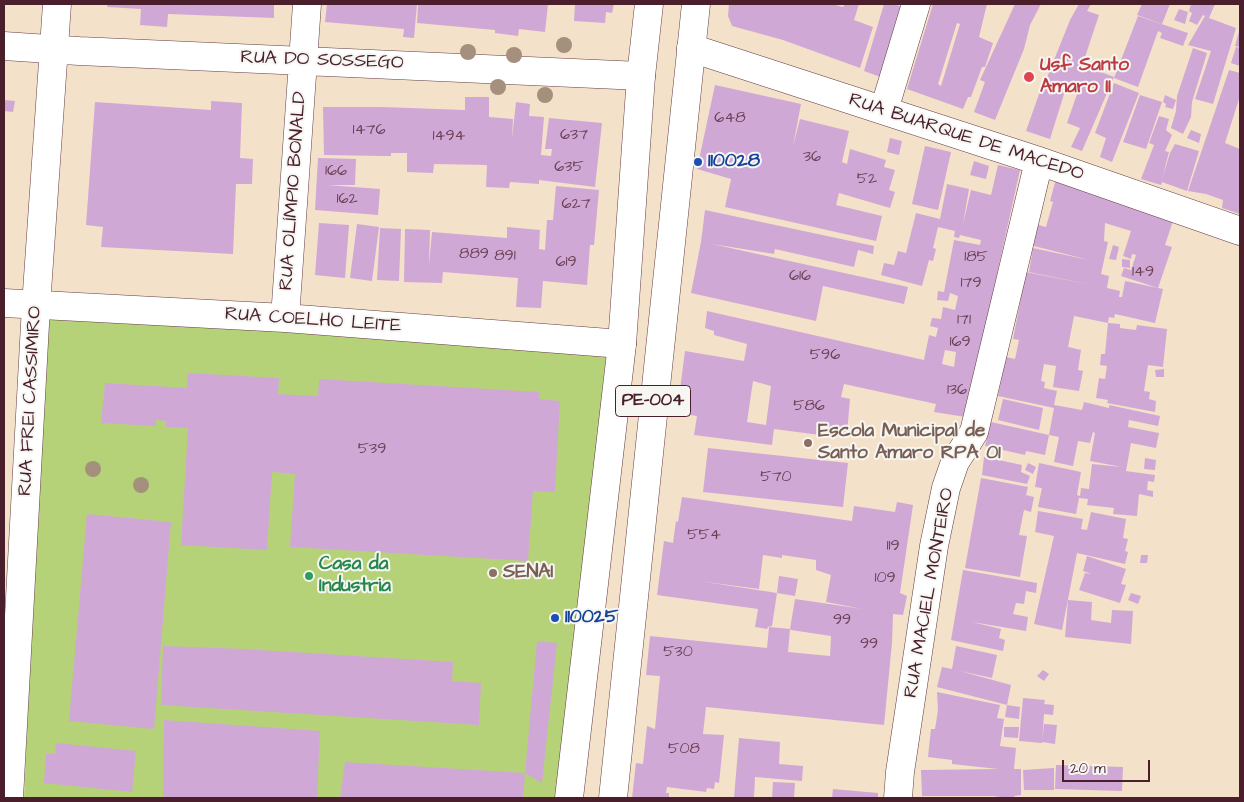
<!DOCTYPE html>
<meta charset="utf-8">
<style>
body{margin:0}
#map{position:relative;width:1244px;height:802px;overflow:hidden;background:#f4e1c9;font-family:"Architects Daughter",sans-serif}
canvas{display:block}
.frame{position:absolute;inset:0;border:5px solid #4a1f2b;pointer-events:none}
.scale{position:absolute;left:1062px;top:760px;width:88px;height:22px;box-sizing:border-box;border:2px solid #4a1f2b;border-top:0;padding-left:6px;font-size:15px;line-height:18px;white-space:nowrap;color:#4a1f2b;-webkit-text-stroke:4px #f6f6f2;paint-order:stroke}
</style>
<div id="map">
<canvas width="1244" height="802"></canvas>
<div class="frame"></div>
<div class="scale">20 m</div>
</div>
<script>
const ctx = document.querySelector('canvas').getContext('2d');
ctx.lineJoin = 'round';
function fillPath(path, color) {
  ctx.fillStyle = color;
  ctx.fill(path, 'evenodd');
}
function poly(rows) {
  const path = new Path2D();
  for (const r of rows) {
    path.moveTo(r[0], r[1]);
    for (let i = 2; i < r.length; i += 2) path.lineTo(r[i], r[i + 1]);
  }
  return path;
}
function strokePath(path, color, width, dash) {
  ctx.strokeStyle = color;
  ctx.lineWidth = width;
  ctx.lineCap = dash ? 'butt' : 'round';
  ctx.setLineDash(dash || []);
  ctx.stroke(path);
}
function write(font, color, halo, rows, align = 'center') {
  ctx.font = font + ' "Architects Daughter",sans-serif';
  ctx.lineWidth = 4;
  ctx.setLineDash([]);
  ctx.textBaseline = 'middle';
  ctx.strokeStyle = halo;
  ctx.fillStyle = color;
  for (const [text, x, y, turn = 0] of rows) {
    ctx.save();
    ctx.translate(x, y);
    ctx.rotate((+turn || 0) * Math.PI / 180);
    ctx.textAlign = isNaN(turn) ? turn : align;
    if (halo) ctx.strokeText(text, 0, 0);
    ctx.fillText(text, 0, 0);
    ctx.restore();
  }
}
fillPath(poly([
 [44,313,606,355,562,798,24,798]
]), '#b6d278');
fillPath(poly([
 [108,4,274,4,274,18,168,14,167,27,140,25,141,9,107,7],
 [327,4,417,4,414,38,403,37,404,29,325,22],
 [418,4,548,4,545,32,519,29,518,36,495,33,495,30,417,23],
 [575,4,614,4,612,13,606,12,605,23,574,21],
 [729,4,832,4,843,7,845,4,859,4,854,20,873,27,860,68,783,40,732,26,728,16],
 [884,4,893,4,909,9,886,79,864,71],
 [933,4,987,4,979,37,993,43,985,67,982,67,971,97,968,97,963,109,907,89],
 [957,23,960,24,941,86,938,84],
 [1015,4,1041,4,1030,25,1024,49,995,120,974,112,985,82,980,80],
 [1079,4,1091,4,1087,11,1099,15,1083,63,1088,67,1114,77,1082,151,1071,147,1080,128,1067,123,1077,94,1065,91,1050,139,1026,131,1044,80,1046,80,1070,20],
 [1142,4,1170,4,1162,24,1137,15],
 [1191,4,1215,4,1209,18,1236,28,1213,104,1195,99,1211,51,1188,45,1205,16,1203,15,1197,25,1189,21,1192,13,1189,11],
 [1179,9,1188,12,1185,24,1174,20],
 [1138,16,1188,33,1183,46,1160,38,1162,33,1158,31,1138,87,1114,78],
 [1240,28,1240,47,1235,46],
 [1236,47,1240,48,1240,66,1231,63],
 [1193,48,1207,53,1192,102,1191,117,1183,134,1171,128,1176,111,1177,96],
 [1229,70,1240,73,1240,96,1225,143,1240,149,1240,214,1222,208,1223,200,1206,194,1188,191],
 [1114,83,1139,93,1112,162,1100,157,1106,138,1095,133],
 [715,85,801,104,793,146,800,119,849,131,842,162,847,164,850,149,886,160,884,167,895,170,889,190,895,192,890,208,839,193,836,205,882,216,876,241,725,207,731,179,697,169],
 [1140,95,1162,102,1146,149,1123,142],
 [1165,95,1176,100,1173,109,1165,107,1166,104,1163,102],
 [465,97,489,97,489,117,513,119,512,139,516,102,530,104,529,116,544,117,541,155,551,156,552,149,545,149,549,118,602,123,595,187,539,180,539,184,510,182,509,188,486,187,487,165,434,164,433,173,407,172,407,153,391,153,391,156,382,156,324,155,323,107,382,107,465,110],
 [4,100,15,101,13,112,4,111],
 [211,101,242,103,240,158,253,159,252,184,236,184,233,254,101,247,103,227,86,225,95,102,211,110],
 [1159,116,1169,119,1166,130,1172,135,1165,151,1169,152,1162,179,1170,153,1175,144,1199,151,1187,191,1162,182,1161,185,1141,179,1154,145,1149,143],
 [1191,130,1201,134,1199,143,1187,138],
 [890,138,902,141,899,155,887,152],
 [925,146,951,152,938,210,912,204],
 [318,158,356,159,355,185,327,185,380,189,378,215,315,210],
 [974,161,989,166,986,179,970,175],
 [998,165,1020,170,991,301,972,418,934,412,936,404,844,384,841,397,850,399,847,433,821,429,820,435,774,429,772,445,694,435,697,416,677,413,685,351,744,361,747,344,714,335,714,331,705,328,707,311,924,360,929,335,936,337,938,328,930,326,932,318,941,319,943,307,955,310,958,296,950,293,948,301,937,300,938,291,944,292,954,240,980,245,981,240,960,235,959,238,954,237,955,231,938,227,933,248,936,249,933,261,929,260,922,286,881,275,884,263,894,265,898,251,906,253,916,213,940,219,947,184,969,189,963,224,971,190,991,195],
 [945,350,956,352,954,367,942,364],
 [753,381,771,386,766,425,747,422],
 [1056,179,1175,215,1165,245,1172,247,1158,288,1163,289,1155,323,1115,314,1114,318,1109,317,1108,323,1120,324,1120,328,1136,330,1137,325,1167,329,1163,367,1148,365,1144,391,1150,392,1149,399,1156,401,1155,412,1107,403,1108,400,1096,398,1099,378,1105,379,1107,366,1100,365,1101,354,1105,354,1108,323,1074,316,1068,347,1081,350,1078,370,1083,371,1079,391,1053,387,1056,366,1044,364,1041,381,1045,382,1044,388,1057,391,1054,405,1082,410,1084,402,1109,408,1109,405,1160,416,1158,426,1129,420,1128,427,1159,433,1156,448,1131,443,1126,471,1155,475,1154,482,1148,481,1147,490,1153,491,1153,497,1139,494,1137,516,1113,514,1114,508,1087,505,1088,499,1079,498,1076,514,1038,507,1042,488,1035,487,1039,463,1081,472,1077,495,1080,496,1081,488,1089,489,1092,464,1122,467,1090,461,1095,433,1093,432,1090,443,1078,441,1073,466,1054,462,1059,437,1049,435,1054,408,998,396,1006,357,1015,359,1019,340,1013,339,1026,272,1097,286,1029,272,1033,248,1089,260,1030,245,1035,224,1046,227,1053,202,1050,201],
 [1105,223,1131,231,1123,256,1131,259,1132,254,1136,255,1131,270,1124,268,1121,276,1158,288,1125,281,1122,297,1119,297,1120,291,1107,288,1109,276,1101,274,1108,242,1104,241],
 [556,186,599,190,594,245,590,245,587,285,543,281,541,308,516,307,518,278,443,272,442,283,404,282,405,229,430,230,429,266,432,232,507,238,507,227,540,230,539,249,545,250,547,220,553,220],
 [705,210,874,246,873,254,858,250,854,267,775,249,774,254,712,244,908,287,904,304,823,286,816,321,691,293,701,242],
 [319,223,349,225,345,278,315,275],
 [357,224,379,227,372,281,350,278],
 [380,228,401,229,399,281,377,280],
 [1113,245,1119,247,1116,260,1109,259],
 [1122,259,1130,260,1130,268,1122,267],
 [1164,369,1164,377,1156,377,1155,370],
 [188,373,279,378,278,394,318,396,319,379,539,392,539,399,560,401,555,492,533,491,528,561,290,547,295,474,272,472,267,550,181,545,188,428,165,427,166,421,156,420,156,426,101,423,105,383,187,388],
 [1003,399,1043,408,1039,430,998,420],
 [991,422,1049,435,1045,455,1026,451,1025,455,985,446],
 [708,448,848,463,843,507,703,492],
 [984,457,1022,465,1021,472,1030,476,1027,484,982,475],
 [1145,458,1156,460,1155,470,1144,469],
 [1028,463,1036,467,1033,474,1025,470],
 [981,478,1028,487,1026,495,1034,497,1031,512,1024,510,1019,535,1027,536,1020,577,965,568],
 [682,497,852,521,854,506,895,512,897,502,913,505,900,593,907,596,903,615,893,614,892,643,884,725,706,707,703,734,724,735,719,783,715,782,714,789,707,788,706,792,667,787,666,793,669,793,669,798,632,798,636,763,643,764,647,726,655,729,660,676,646,675,650,636,767,648,769,627,790,629,795,599,863,609,826,602,831,575,816,570,816,560,782,555,782,558,763,555,759,589,699,581,777,593,772,626,768,627,767,629,755,627,758,609,657,595,664,541,673,543,676,521,678,522],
 [790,629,791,630,831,636,830,656,788,652],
 [1038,511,1083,519,1081,529,1087,530,1091,512,1126,519,1123,538,1128,539,1125,551,1128,552,1125,564,1077,553,1062,630,1034,624,1054,536,1035,532],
 [87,514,171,522,154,729,69,721],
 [1141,555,1148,555,1147,563,1140,563],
 [1087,556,1126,569,1121,584,1126,585,1120,603,1079,590,1085,573,1092,574,1083,571],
 [963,570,1037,583,1036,593,1026,591,1024,604,1016,603,1013,614,1028,617,1026,631,972,622,1001,629,999,638,1005,640,1003,651,951,640],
 [779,576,798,579,795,596,777,593],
 [1131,593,1141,596,1138,604,1128,600],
 [1068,600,1092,602,1091,620,1111,623,1112,610,1133,611,1131,644,1065,637],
 [537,641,557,643,542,783,525,773],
 [163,646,245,649,453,662,452,681,481,683,479,725,161,705],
 [956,646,997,655,992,678,960,671,1011,685,1007,705,1020,707,1019,719,1005,717,1007,705,937,687,942,667,952,669],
 [1043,670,1049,674,1044,681,1037,676],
 [937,692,1000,705,997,718,1004,719,1000,746,1016,748,1014,769,1021,769,1021,795,1014,796,1015,798,993,798,993,797,1000,796,922,796,921,770,998,769,952,764,952,760,928,757,931,729,935,729,938,710],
 [1023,698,1045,700,1044,704,1054,705,1053,715,1044,714,1042,743,1019,741],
 [164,720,320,731,317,798,163,797],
 [1044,724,1057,725,1055,744,1042,742],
 [1004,727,1019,727,1018,738,1004,737],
 [739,738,780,742,779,764,803,766,802,781,755,777,754,798,734,798],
 [56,743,136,751,132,792,44,783,46,754,55,754],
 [345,762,525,773,523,798,340,798],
 [1056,765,1123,767,1122,791,1055,789],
 [1054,768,1054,790,1024,790,1023,770],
 [773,782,795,783,794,798,772,798],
 [833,789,878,793,878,798,832,798]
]), '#d0a8d6');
const minor = poly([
 [4,46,79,51,641,76],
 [691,48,1039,161,1240,231],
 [884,110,916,4],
 [4,303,285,318,622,344],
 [285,318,307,4],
 [9,798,36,306,57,4],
 [898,798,900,772,934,546,946,488,955,462,974,432,1039,161]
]);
const major = poly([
 [569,798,622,344,641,76,649,4],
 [613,798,696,4]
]);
strokePath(minor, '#643c43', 29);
strokePath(major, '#643c43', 29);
strokePath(minor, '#fff', 28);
strokePath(major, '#fff', 28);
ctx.fillStyle = '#a58f7d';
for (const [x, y] of [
 [564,45],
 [468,52],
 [514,55],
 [498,87],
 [545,95],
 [93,469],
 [141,485]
]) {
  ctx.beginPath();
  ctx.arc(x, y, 8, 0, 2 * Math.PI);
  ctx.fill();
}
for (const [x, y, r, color] of [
 [1029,77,6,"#e0444e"],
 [698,162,5,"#1a4fb4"],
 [808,443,5,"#8d6e63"],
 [493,573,5,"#8d6e63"],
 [309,576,5,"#2e9e5b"],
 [555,618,5,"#1a4fb4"]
]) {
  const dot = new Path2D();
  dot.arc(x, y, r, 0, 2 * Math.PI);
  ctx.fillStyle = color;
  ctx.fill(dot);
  strokePath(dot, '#f6f6f2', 2);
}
write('16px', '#6c4156', null, [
 ["648",730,119],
 ["1476",369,131],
 ["637",574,136],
 ["1494",449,137],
 ["36",812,158],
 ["635",569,168],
 ["166",336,172],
 ["52",867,180],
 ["162",347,200],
 ["627",576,205],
 ["889",474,255],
 ["891",505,257],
 ["185",976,258],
 ["619",566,263],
 ["149",1143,273],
 ["616",800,277],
 ["179",971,284],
 ["171",964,321],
 ["169",960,343],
 ["596",825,356],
 ["136",957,391],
 ["586",809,407],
 ["539",372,450],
 ["570",776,478],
 ["554",704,536],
 ["119",893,547],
 ["109",885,579],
 ["99",842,621],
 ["99",869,645],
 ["530",678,653],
 ["508",684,750]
]);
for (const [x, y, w] of [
 [653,401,75]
]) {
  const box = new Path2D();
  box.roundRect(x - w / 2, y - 15.5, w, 31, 4);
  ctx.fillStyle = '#f6f6f2';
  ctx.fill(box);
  strokePath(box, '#4a1f2b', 1);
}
write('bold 18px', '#4a1f2b', null, [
 ["PE-004",653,401]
]);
write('19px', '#4a1f2b', '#f6f6f2', [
 ["RUA DO SOSSEGO",322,61,2],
 ["RUA BUARQUE DE MACEDO",966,138,18],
 ["RUA OLÍMPIO BONALD",294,191,-86],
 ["RUA COELHO LEITE",313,321,4],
 ["RUA FREI CASSIMIRO",31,401,-87],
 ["RUA MACIEL MONTEIRO",930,593,-80]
]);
write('bold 19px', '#be3a42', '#f6f6f2', [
 ["Usf Santo",1040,66],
 ["Amaro II",1040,88]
], 'left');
write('bold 19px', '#164399', '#f6f6f2', [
 ["110028",708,162],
 ["110025",565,618]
], 'left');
write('bold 19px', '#785e54', '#f6f6f2', [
 ["Escola Municipal de",818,432],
 ["Santo Amaro RPA 01",818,454],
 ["SENAI",503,573]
], 'left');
write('bold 19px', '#27864d', '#f6f6f2', [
 ["Casa da",319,565],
 ["Industria",319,587]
], 'left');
</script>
